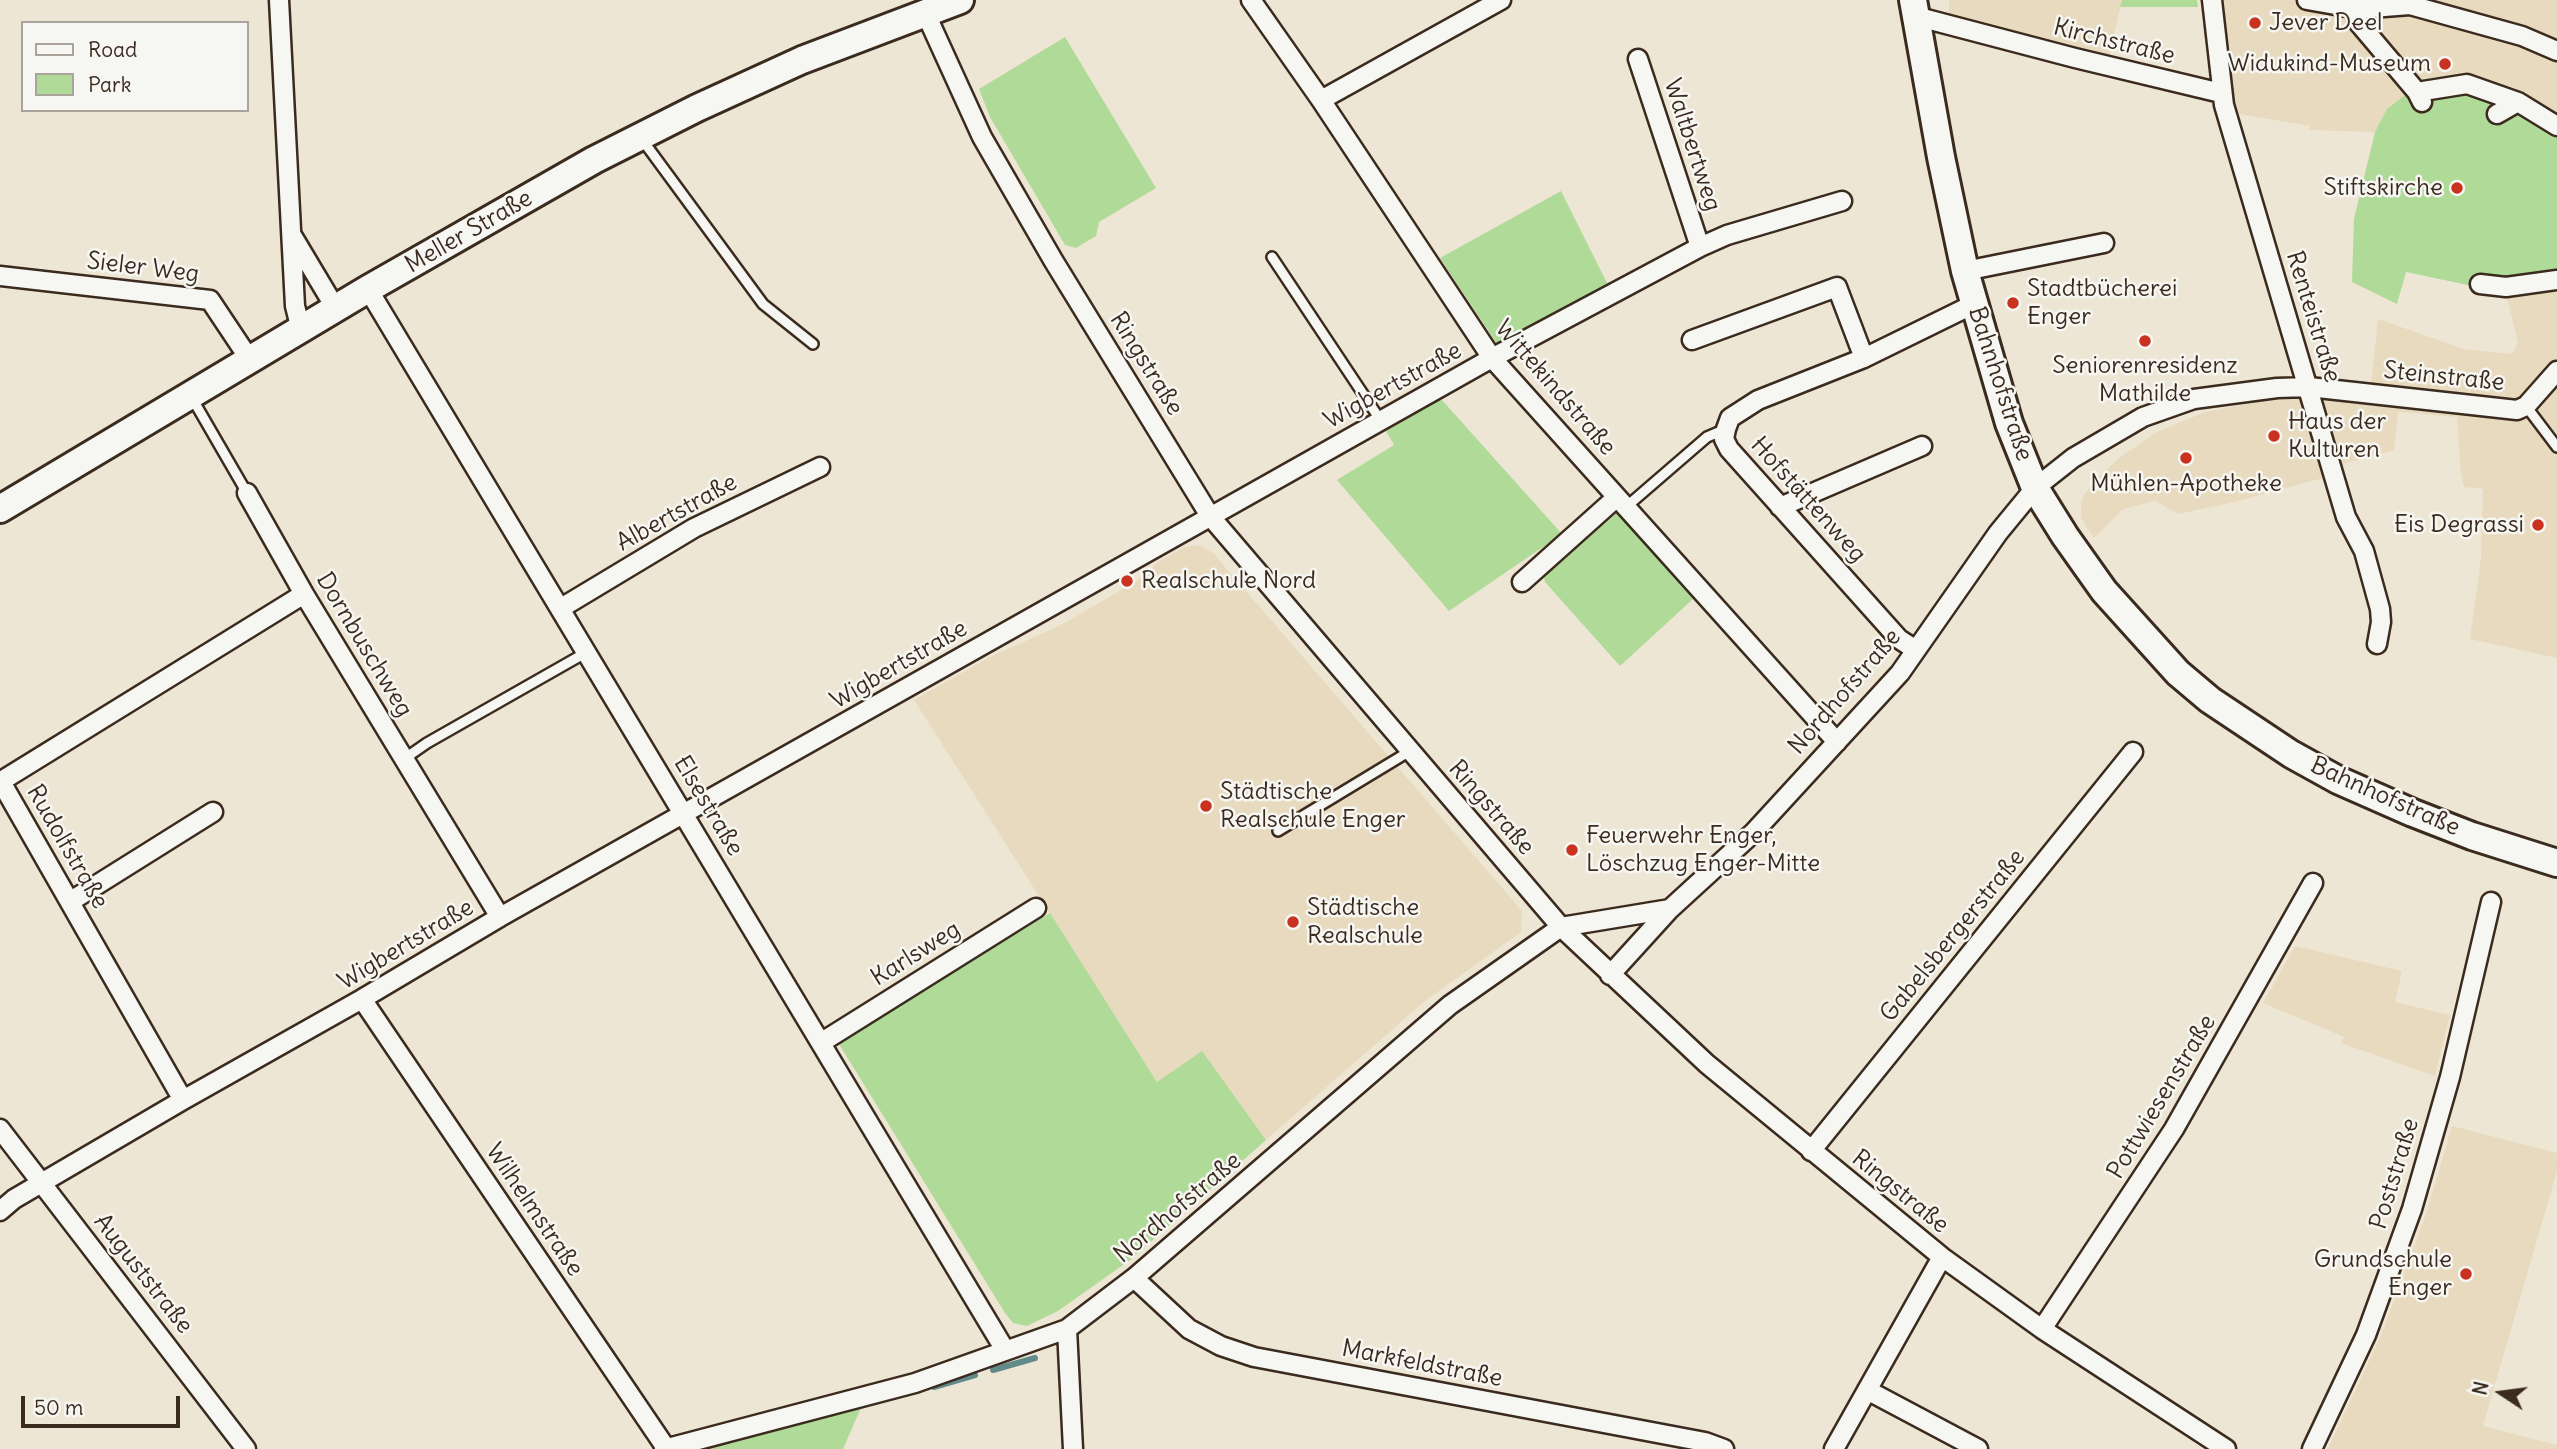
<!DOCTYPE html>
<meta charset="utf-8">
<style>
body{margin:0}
#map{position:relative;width:2557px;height:1449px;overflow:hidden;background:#eee6d4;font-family:Delius,sans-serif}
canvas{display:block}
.legend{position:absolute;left:21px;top:21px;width:228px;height:91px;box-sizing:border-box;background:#f6f6f2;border:2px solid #aba49d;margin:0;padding:9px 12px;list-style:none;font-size:21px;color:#3b2a1e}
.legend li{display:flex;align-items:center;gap:14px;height:35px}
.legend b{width:35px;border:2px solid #aba49d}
.north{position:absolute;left:2466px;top:1358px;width:70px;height:70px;-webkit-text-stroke:5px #f6f6f2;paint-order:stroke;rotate:283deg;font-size:19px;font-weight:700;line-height:28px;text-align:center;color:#3b2a1e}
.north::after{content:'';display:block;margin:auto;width:24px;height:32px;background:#3b2a1e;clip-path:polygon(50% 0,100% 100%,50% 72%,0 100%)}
.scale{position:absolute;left:21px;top:1396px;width:159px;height:32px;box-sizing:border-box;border:4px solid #3b2a1e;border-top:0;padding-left:9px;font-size:21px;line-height:24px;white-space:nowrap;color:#3b2a1e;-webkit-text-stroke:5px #f6f6f2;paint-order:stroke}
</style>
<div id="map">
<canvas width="2557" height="1449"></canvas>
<ul class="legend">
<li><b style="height:9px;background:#f6f6f2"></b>Road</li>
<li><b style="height:19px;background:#afda97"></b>Park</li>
</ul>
<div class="north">N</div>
<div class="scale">50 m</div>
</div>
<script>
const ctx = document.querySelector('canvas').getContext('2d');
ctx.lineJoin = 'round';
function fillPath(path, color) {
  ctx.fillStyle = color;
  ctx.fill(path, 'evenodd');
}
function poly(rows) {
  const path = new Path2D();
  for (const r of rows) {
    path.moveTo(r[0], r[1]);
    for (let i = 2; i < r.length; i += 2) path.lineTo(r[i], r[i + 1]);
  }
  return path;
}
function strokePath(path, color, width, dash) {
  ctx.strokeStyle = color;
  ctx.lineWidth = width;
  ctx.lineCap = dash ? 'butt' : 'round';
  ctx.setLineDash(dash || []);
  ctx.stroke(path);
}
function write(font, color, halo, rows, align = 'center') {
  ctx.font = font + ' Delius,sans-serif';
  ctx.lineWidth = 5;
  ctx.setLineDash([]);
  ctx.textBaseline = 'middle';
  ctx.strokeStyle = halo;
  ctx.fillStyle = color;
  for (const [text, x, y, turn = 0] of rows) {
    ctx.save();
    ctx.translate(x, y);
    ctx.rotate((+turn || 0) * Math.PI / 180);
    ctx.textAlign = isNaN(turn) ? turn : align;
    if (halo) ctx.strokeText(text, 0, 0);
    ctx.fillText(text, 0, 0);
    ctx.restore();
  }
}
fillPath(poly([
 [1949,0,2122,0,2106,71,1985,41,1949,14],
 [2220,0,2557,0,2557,122,2387,109,2375,132,2309,130,2310,126,2239,114,2230,92],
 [2557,283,2557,658,2470,639,2481,558,2483,489,2464,487,2461,473,2457,417,2398,412,2394,450,2346,463,2327,477,2230,503,2178,514,2155,501,2123,509,2094,538,2085,525,2081,517,2081,506,2083,497,2093,482,2119,458,2157,432,2205,412,2278,398,2325,398,2366,403,2371,384,2378,319,2464,349,2512,354,2518,343,2506,293],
 [1200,545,1214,554,1522,911,1521,932,1425,1001,1266,1140,1202,1052,1158,1083,914,700,990,657,1061,625,1140,579,1158,562,1184,547],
 [2295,946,2402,971,2395,1002,2450,1015,2435,1076,2341,1043,2344,1037,2263,1003],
 [2452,1126,2557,1153,2557,1171,2483,1426,2557,1445,2557,1449,2328,1449,2382,1333,2426,1214]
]), '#e8dabf');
fillPath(poly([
 [2122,0,2197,0,2198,7,2120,7],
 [1065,37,1156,188,1099,222,1096,236,1076,248,1065,245,990,117,979,89],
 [2468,82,2557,122,2557,283,2506,293,2406,272,2397,304,2352,282,2354,219,2375,132,2387,109,2409,92],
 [1561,191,1608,285,1497,344,1440,258],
 [1441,399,1562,534,1449,611,1337,480,1394,445,1386,431],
 [1617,513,1693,599,1620,666,1545,582,1543,574],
 [1050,913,1157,1082,1202,1051,1266,1140,1130,1260,1058,1311,1027,1326,1013,1323,1005,1313,839,1044],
 [864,1401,843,1449,690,1449]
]), '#afda97');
strokePath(poly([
 [993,1370,1035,1358],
 [934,1387,975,1375]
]), '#618b8a', 6);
const lane = poly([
 [641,138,763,304,813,344],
 [1272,257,1381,421],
 [192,398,247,493],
 [2526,406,2557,447],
 [1626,507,1707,437,1726,429],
 [404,759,427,743,587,652],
 [1278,831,1410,751]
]);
const street = poly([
 [279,0,295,306,301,330],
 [1251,0,1321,100,1492,358,1837,742],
 [2212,0,2224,105,2346,517,2364,551,2380,609,2381,622,2377,644],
 [2307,0,2358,9,2410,5,2522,36,2557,51],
 [2358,9,2357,21,2417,92,2422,102],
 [925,12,982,137,1053,260,1210,516,1561,927,1707,1064,1942,1257,2042,1329,2226,1449],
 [1915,16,2075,58,2221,93],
 [1638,59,1700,247],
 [2417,92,2467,84,2518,102,2557,126],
 [1321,100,1501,0],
 [2497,114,2518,102],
 [293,237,336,309],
 [1965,271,2104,243],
 [0,276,210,300,250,360],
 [2480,284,2506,287,2557,280],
 [368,289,1005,1350],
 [1692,340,1837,287,1864,358],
 [247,493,304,594,500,917],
 [1780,507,1922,446],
 [1522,582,1617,497],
 [561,608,694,528,820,467],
 [1916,650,1899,639,1729,449,1724,439,1726,429,1730,418,1758,400,1864,358,1974,304],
 [71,901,213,812],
 [1610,975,1670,909,1753,833,1900,673,1998,533,2035,488,2073,458,2143,417,2194,399,2277,388,2309,387,2517,410,2526,406,2557,371],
 [362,999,666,1448],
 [822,1042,1036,908],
 [183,1100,4,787,3,780,304,594],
 [0,1129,246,1449],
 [1811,1151,2133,752],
 [0,1211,14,1199,183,1100,362,999,500,917,1492,358,1700,247,1727,235,1842,201],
 [1134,1278,1189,1329,1221,1346,1254,1357,1705,1442,1724,1449],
 [1067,1329,1073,1449],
 [2042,1329,2174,1129,2313,883],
 [1867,1390,1978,1449],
 [664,1449,915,1383,1067,1329,1134,1278,1450,1005,1561,927,1670,909],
 [1834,1449,1942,1257],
 [2312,1449,2366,1335,2412,1209,2450,1077,2491,902]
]);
const secondary = poly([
 [1913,0,1941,157,1965,271,2009,423,2035,488,2065,536,2104,591,2178,673,2210,700,2291,754,2338,780,2413,813,2472,836,2557,863],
 [0,509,368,289,594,160,697,108,802,60,960,0]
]);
strokePath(lane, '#3b2a1e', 14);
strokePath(street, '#3b2a1e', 23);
strokePath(secondary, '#3b2a1e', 32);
strokePath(lane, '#f6f6f2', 9);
strokePath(street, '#f6f6f2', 18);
strokePath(secondary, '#f6f6f2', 26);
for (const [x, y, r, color] of [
 [2255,23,7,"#c8321e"],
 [2445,64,7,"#c8321e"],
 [2457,188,7,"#c8321e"],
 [2013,303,7,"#c8321e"],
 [2145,341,7,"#c8321e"],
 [2274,436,7,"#c8321e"],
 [2186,458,7,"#c8321e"],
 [2538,525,7,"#c8321e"],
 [1127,581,7,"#c8321e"],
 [1206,806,7,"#c8321e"],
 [1572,850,7,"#c8321e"],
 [1293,922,7,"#c8321e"],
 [2466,1274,7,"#c8321e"]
]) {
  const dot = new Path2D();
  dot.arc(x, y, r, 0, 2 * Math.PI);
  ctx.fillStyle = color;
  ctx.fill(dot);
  strokePath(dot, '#f6f6f2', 2.5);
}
write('24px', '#3b2a1e', '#f6f6f2', [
 ["Jever Deel",2269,23],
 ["Widukind-Museum",2431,64,"right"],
 ["Stiftskirche",2443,188,"right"],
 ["Stadtbücherei",2027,289],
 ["Enger",2027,317],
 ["Seniorenresidenz",2145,366,"center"],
 ["Mathilde",2145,394,"center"],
 ["Haus der",2288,422],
 ["Kulturen",2288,450],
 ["Mühlen-Apotheke",2186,484,"center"],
 ["Eis Degrassi",2524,525,"right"],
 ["Realschule Nord",1141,581],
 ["Städtische",1220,792],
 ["Realschule Enger",1220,820],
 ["Feuerwehr Enger,",1586,836],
 ["Löschzug Enger-Mitte",1586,864],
 ["Städtische",1307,908],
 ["Realschule",1307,936],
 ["Grundschule",2452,1260,"right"],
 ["Enger",2452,1288,"right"]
], 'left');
write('24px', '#3b2a1e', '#f6f6f2', [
 ["Kirchstraße",2114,42,14],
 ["Waltbertweg",1692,145,72],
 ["Meller Straße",469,232,-30],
 ["Sieler Weg",143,268,7],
 ["Renteistraße",2313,317,73],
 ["Ringstraße",1146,364,58],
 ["Steinstraße",2444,377,6],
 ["Bahnhofstraße",2000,384,72],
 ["Wigbertstraße",1393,386,-29],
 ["Wittekindstraße",1555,388,49],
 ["Hofstättenweg",1808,500,48],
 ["Albertstraße",677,513,-29],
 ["Dornbuschweg",364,645,59],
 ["Wigbertstraße",899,665,-30],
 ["Nordhofstraße",1845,692,-49],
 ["Bahnhofstraße",2385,797,24],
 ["Elsestraße",708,806,59],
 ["Ringstraße",1491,808,49],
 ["Rudolfstraße",67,847,60],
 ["Gabelsbergerstraße",1953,936,-51],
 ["Wigbertstraße",406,945,-31],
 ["Karlsweg",916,954,-32],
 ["Pottwiesenstraße",2162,1097,-59],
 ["Poststraße",2395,1174,-73],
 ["Ringstraße",1900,1192,39],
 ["Nordhofstraße",1178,1208,-40],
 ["Wilhelmstraße",534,1210,56],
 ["Auguststraße",143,1274,52],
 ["Markfeldstraße",1422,1364,11]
]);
</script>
